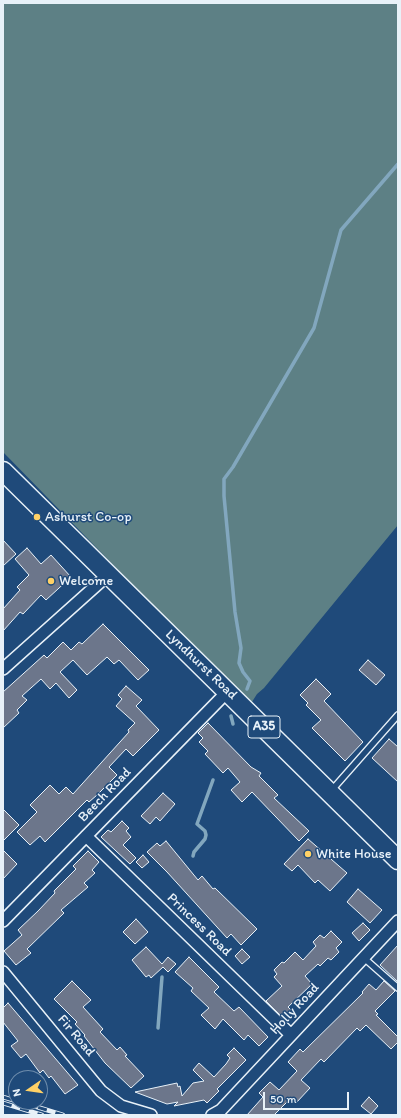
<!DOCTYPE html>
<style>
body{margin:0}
#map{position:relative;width:401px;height:1118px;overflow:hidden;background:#1f4a7a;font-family:Itim,sans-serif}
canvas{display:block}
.frame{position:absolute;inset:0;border:4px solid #e8f1f8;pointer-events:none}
.north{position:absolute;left:8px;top:1070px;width:40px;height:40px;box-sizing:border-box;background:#1f4a7a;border:1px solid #6f8dac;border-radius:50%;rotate:257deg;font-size:11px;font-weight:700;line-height:16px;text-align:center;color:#e8f1f8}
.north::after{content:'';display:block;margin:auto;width:14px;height:18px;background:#ffd166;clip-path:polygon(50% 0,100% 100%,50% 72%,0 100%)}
.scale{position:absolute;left:263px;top:1092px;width:86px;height:18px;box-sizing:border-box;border:2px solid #e8f1f8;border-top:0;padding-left:5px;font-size:12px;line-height:14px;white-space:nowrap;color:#e8f1f8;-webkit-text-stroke:3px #1f4a7a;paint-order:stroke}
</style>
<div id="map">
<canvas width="401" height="1118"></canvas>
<div class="frame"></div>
<div class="north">N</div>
<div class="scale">50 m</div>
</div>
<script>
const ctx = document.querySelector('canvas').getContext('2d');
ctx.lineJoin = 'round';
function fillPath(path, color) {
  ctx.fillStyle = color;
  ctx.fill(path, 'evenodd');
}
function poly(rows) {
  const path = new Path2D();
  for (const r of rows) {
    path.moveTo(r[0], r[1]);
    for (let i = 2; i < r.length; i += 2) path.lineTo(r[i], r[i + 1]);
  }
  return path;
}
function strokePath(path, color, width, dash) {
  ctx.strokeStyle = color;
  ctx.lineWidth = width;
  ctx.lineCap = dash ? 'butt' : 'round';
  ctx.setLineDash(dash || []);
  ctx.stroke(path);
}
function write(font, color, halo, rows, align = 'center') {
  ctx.font = font + ' Itim,sans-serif';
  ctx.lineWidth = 3;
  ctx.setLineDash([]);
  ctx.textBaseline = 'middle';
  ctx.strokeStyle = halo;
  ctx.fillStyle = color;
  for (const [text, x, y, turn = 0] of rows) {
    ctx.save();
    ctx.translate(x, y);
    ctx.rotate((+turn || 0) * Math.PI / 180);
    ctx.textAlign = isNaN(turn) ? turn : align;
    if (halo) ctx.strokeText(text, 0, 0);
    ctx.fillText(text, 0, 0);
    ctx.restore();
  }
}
fillPath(poly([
 [3,3,398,3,398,525,264,688,257,694,250,705,3,452]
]), '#5d8085');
strokePath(poly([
 [247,689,250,681,243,672,239,663,241,648,235,612,224,496,224,479,233,467,314,328,341,230,398,164],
 [231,716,233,724],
 [193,856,194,852,205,839,206,835,205,831,197,824,213,780],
 [158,1028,162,977]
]), '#82a7be', 3.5);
const building = poly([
 [3,540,16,554,3,566,3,540],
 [27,548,41,564,51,555,71,577,46,600,41,595,23,614,20,612,3,631,3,609,20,590,17,587,29,575,15,559,27,548],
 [103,624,149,670,138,680,119,660,114,664,107,657,87,675,73,660,60,672,77,690,69,698,56,683,50,689,41,679,22,696,27,700,17,710,19,713,3,728,3,692,44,655,47,658,63,642,71,650,79,642,82,644,103,624],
 [368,660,385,675,376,685,359,670,368,660],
 [316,679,331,694,324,701,363,742,345,761,312,728,321,720,306,705,308,703,300,695,316,679],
 [126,686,142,700,136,706,159,730,133,756,126,749,109,767,117,775,97,795,89,802,87,800,45,842,40,836,30,845,17,832,37,812,30,805,50,785,59,794,66,787,73,794,129,732,128,730,135,723,116,706,122,699,118,695,126,686],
 [208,723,251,767,261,773,259,776,278,795,274,798,309,831,299,841,252,792,242,802,231,790,240,782,228,768,223,773,205,754,208,751,199,742,203,738,198,733,208,723],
 [389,739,398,747,398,782,372,758,389,739],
 [163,793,175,804,160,821,156,817,150,824,141,816,163,793],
 [3,809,19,825,3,841,3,809],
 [122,821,129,828,126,831,131,837,123,845,136,858,130,864,101,837,108,830,111,832,122,821],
 [308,839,347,873,330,891,318,880,315,883,298,865,292,871,284,864,308,839],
 [166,841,198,880,202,876,213,889,215,888,257,929,241,945,231,934,227,938,167,872,147,852,157,843,160,846,166,841],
 [3,850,17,864,3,879,3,850],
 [88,851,99,862,92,870,95,873,84,883,88,887,61,910,64,913,27,949,31,953,16,965,4,951,22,935,18,930,38,911,55,893,54,891,76,869,73,866,88,851],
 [143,855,149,862,142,868,136,862,143,855],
 [358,889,382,910,370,923,347,902,358,889],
 [136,919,148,932,135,944,123,932,136,919],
 [363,923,370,930,359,941,352,933,363,923],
 [331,931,342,942,336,948,339,952,331,960,328,958,320,966,318,964,305,976,312,984,288,1007,292,1011,284,1019,266,1001,282,986,274,977,277,974,274,970,282,962,284,963,295,952,303,960,316,946,313,942,320,935,324,938,331,931],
 [398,945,398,982,380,965,398,945],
 [146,947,162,964,168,957,176,964,168,972,163,967,151,978,149,975,146,977,132,960,146,947],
 [242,949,250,957,242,964,235,956,242,949],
 [189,957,219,987,214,992,234,1011,239,1007,268,1037,259,1046,248,1035,244,1040,223,1019,215,1029,201,1015,209,1008,191,991,193,988,175,972,189,957],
 [72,981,91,1000,83,1007,103,1029,100,1032,117,1050,120,1047,127,1055,125,1056,144,1076,131,1088,105,1063,84,1036,85,1035,75,1024,77,1022,54,999,72,981],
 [384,981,395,991,375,1011,378,1014,376,1015,398,1037,398,1042,391,1049,366,1025,360,1031,357,1028,324,1062,321,1059,301,1080,310,1088,296,1103,291,1098,274,1115,247,1115,263,1097,259,1093,270,1082,279,1090,297,1071,288,1062,300,1049,303,1052,363,993,362,992,369,984,376,990,384,981],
 [8,1003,78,1085,65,1094,51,1076,49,1078,43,1070,40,1073,26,1054,21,1058,11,1046,18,1041,3,1022,3,1008,8,1003],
 [234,1048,246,1060,217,1089,219,1091,207,1103,204,1100,174,1106,178,1102,167,1104,135,1092,177,1083,178,1087,180,1086,182,1096,193,1083,204,1081,193,1070,199,1063,214,1077,226,1064,230,1058,227,1055,234,1048],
 [369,1097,378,1106,371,1114,361,1106,369,1097]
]);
fillPath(building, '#6c768b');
strokePath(building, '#e8f1f8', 1);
const service = poly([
 [331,791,398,715],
 [364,958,398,988]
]);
const minor = poly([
 [3,669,108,575],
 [86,836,291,1035],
 [3,921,228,691],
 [3,972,101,1091,121,1106,151,1115],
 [212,1115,221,1110,398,921]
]);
const primary = poly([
 [3,471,398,860]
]);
strokePath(service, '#e8f1f8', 8);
strokePath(minor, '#e8f1f8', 14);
strokePath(primary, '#e8f1f8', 21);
strokePath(service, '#1f4a7a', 5.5);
strokePath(minor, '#1f4a7a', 11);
strokePath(primary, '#1f4a7a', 18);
const rail = poly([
 [3,1097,16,1101],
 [21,1102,63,1115],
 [3,1103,42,1115]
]);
strokePath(rail, '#e8f1f8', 4.5);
strokePath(rail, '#1f4a7a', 3, [9]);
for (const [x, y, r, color] of [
 [37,517,4,"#ffd166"],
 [51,581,4,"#ffd166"],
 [308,854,4,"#ffd166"]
]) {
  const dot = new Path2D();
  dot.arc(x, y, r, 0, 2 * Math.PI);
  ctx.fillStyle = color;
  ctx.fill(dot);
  strokePath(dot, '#1f4a7a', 1.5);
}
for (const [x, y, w] of [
 [264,727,32]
]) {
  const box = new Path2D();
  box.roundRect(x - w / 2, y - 11, w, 22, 3);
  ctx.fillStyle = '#1f4a7a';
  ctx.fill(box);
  strokePath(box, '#e8f1f8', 1);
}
write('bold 13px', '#e8f1f8', null, [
 ["A35",264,727]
]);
write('14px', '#e8f1f8', '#1f4a7a', [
 ["Ashurst Co-op",45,517],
 ["Welcome",59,581],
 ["White House",316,854]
], 'left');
write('14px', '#e8f1f8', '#1f4a7a', [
 ["Lyndhurst Road",201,665,44],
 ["Beech Road",105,795,-46],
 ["Princess Road",199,925,44],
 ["Holly Road",295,1009,-47],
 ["Fir Road",76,1036,50]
]);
</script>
